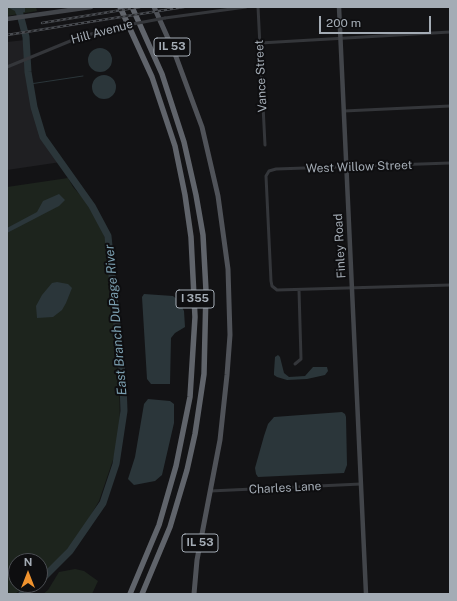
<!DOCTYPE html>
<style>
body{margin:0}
#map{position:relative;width:457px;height:601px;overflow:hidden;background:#131315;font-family:"Public Sans",sans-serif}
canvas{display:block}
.frame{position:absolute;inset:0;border:8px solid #a4acb5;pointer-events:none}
.north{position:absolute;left:8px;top:553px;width:40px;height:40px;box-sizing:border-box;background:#0e0e10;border:1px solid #4a4d52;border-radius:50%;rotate:0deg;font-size:11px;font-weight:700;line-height:16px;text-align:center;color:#a4acb5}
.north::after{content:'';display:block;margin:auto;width:14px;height:18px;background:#f1932e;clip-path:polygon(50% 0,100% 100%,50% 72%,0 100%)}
.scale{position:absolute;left:319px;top:16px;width:112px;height:18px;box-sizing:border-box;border:2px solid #a4acb5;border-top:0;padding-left:5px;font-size:12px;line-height:14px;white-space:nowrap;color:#a4acb5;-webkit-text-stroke:3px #0e0e10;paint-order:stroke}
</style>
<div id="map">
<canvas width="457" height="601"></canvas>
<div class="frame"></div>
<div class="north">N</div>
<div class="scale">200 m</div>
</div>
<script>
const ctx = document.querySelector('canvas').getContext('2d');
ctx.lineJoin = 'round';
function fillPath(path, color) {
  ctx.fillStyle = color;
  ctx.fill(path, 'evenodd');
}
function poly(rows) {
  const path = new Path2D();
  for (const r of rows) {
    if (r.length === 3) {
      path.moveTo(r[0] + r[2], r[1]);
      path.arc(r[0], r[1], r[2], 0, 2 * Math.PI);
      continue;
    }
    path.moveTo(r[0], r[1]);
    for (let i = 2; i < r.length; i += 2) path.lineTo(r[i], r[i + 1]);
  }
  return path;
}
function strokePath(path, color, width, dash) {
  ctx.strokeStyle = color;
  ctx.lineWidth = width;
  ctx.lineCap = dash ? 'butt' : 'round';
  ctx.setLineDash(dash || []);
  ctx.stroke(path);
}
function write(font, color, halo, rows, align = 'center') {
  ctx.font = font + ' "Public Sans",sans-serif';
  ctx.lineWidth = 4;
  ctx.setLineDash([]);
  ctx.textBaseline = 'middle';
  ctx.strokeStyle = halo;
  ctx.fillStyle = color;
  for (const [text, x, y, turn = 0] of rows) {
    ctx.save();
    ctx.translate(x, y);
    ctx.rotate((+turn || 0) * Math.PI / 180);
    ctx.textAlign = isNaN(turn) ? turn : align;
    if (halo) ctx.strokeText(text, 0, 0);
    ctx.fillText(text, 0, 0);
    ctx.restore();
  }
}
fillPath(poly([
 [25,40,28,72,34,107,43,137,61,162,7,170,7,42]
]), '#1f1f22');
fillPath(poly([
 [7,7,36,7,37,11,7,16],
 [68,178,73,187,90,206,106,240,110,287,109,296,114,309,119,376,120,429,115,454,99,501,77,539,40,578,40,561,16,561,16,585,31,585,14,594,7,594,7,187],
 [75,569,84,571,98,581,92,594,43,594,48,590,59,572]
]), '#1d241d');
fillPath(poly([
 [7,7,25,7,25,12,16,14,15,11],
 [100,60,12],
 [104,87,12],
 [59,194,65,200,59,206,7,233,7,228,37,212,43,201],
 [57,282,68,284,72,288,66,303,62,310,53,317,37,318,36,306,42,295,52,283],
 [144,294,173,296,179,301,184,311,185,327,175,333,171,338,170,384,151,384,147,379,142,297],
 [278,355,280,357,284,373,289,377,305,376,313,367,327,367,328,371,325,375,307,379,287,380,277,377,274,375,274,372,275,357],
 [148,399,170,401,174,404,174,423,162,475,155,481,134,485,128,479,135,457,144,404],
 [342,412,345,414,346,417,347,465,344,473,258,477,256,474,255,468,264,436,268,424,274,417]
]), '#2b363a');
strokePath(poly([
 [30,84,83,76]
]), '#2b363a', 1);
strokePath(poly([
 [18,7,26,37,28,72,34,107,43,137,92,206,108,236,123,384,124,411,116,464,103,503,70,551,40,581],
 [22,594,35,585]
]), '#2b363a', 7);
strokePath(poly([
 [258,7,265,145],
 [165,18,246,7],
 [260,43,450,32],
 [7,67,80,37,117,27],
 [344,111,450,106],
 [450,163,276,169,269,171,266,176,271,281,272,286,277,290,450,285],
 [295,364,301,359,299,290],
 [210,491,361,484]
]), '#34363a', 3);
strokePath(poly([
 [339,7,366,594],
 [7,19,91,7]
]), '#42454a', 4.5);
strokePath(poly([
 [154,7,175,54,202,127,218,196,228,269,230,335,227,375,220,440,197,560,194,594]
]), '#505359', 5);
strokePath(poly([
 [120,7,152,77,175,146,185,195,191,237,195,317,190,397,176,466,159,525,130,594],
 [132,7,162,74,184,142,196,195,203,235,206,291,204,374,195,434,187,470,170,527,142,594]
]), '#60646b', 5.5);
const rail = poly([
 [42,23,140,7],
 [7,35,184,7]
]);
strokePath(rail, '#494c51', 2.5);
strokePath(rail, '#0e0e10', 1, [3]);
strokePath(poly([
 [117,27,165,18]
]), '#34363a', 3);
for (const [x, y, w] of [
 [172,47,36],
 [195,299,38],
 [200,543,36]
]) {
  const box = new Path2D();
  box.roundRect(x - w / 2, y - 9, w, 18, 3);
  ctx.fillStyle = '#0e0e10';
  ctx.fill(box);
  strokePath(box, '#a4acb5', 1);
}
write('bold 11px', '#a4acb5', null, [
 ["IL 53",172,47],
 ["I 355",195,299],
 ["IL 53",200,543]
]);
write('12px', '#a4acb5', '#0e0e10', [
 ["Hill Avenue",102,32,-15],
 ["Vance Street",261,76,-93],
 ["West Willow Street",359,167,-2],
 ["Finley Road",340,246,-93],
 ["Charles Lane",285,488,-3]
]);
write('italic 13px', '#7b9fb0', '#0e0e10', [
 ["East Branch DuPage River",116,320,-95]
]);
</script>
